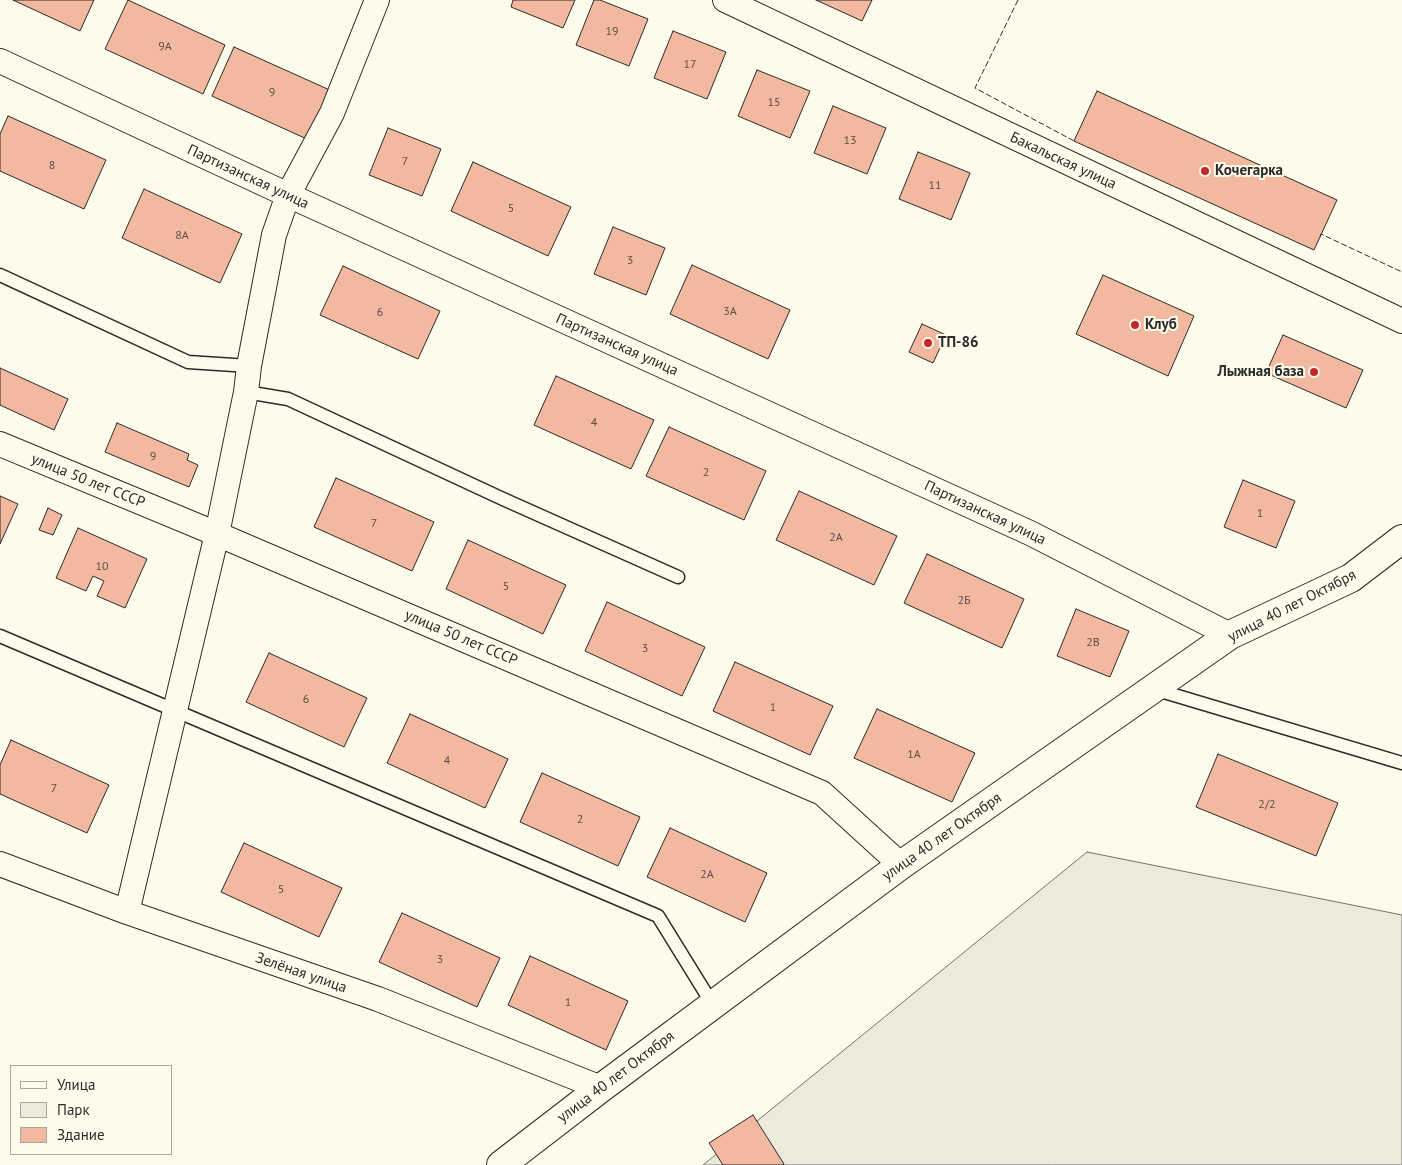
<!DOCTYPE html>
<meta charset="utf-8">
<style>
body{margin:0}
#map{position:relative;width:1402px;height:1165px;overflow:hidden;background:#fdfbea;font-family:"PT Sans",sans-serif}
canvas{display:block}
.legend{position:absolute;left:10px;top:1065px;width:162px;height:90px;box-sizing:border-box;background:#fdfbea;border:1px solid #a9a89e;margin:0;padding:6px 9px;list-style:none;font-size:15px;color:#2b2b2b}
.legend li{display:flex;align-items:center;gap:10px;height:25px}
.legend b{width:25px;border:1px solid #a9a89e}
</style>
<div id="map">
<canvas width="1402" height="1165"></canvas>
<ul class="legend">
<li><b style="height:6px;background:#fdfbea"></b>Улица</li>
<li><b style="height:14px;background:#ecebdb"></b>Парк</li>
<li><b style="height:14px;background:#f2b8a0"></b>Здание</li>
</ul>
</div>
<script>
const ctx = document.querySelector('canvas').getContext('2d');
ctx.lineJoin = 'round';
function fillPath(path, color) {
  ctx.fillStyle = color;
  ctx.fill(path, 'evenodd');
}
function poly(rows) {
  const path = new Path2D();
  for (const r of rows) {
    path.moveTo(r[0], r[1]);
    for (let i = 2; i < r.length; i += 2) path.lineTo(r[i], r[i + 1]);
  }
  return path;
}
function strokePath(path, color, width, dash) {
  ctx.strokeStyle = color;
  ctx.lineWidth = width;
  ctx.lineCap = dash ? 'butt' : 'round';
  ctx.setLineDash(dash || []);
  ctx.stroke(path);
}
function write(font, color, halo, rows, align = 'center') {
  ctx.font = font + ' "PT Sans",sans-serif';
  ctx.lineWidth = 4;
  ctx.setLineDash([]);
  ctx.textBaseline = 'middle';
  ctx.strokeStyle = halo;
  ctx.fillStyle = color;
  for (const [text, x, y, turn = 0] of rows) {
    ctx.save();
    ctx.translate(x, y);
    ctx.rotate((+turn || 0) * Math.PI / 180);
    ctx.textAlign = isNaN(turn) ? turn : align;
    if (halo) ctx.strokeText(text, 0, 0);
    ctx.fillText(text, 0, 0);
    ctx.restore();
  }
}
const green = poly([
 [1087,852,1402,915,1402,1165,703,1165,1087,852]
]);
fillPath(green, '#ecebdb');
strokePath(green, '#74746e', 1);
const building = poly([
 [13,0,94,0,80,31,13,0],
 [128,0,225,45,203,94,105,49,128,0],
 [513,0,575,0,563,28,511,7,513,0],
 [594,0,600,0,648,19,629,66,576,45,594,0],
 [816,0,872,0,862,21,816,0],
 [673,31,726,52,707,99,654,78,673,31],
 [234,47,332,91,309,140,212,96,234,47],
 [757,70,810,91,790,138,738,116,757,70],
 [1097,91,1337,200,1314,250,1074,141,1097,91],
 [833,106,886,128,867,174,814,153,833,106],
 [8,116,106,160,84,209,0,171,0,134,8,116],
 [388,128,441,149,422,196,369,175,388,128],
 [918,152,970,173,951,220,899,199,918,152],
 [473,162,571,207,548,256,451,211,473,162],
 [144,189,242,234,220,283,122,238,144,189],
 [613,227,665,248,646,295,594,274,613,227],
 [692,265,790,310,768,359,670,314,692,265],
 [343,266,440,311,418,359,320,315,343,266],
 [1103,275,1194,316,1168,376,1076,334,1103,275],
 [922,324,946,335,933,363,909,352,922,324],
 [1283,335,1363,370,1346,408,1266,373,1283,335],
 [0,368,68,399,54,430,0,405,0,368],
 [556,376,654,420,631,469,534,425,556,376],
 [117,423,189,454,187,460,198,465,189,487,105,452,117,423],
 [669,427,766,471,744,520,646,476,669,427],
 [336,478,434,522,412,571,314,527,336,478],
 [1243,480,1295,501,1276,548,1224,527,1243,480],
 [799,491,897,536,874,585,776,540,799,491],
 [0,496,18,504,0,544,0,496],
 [48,508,62,515,53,535,39,530,48,508],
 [78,528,147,559,125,608,97,596,104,581,93,576,86,591,56,578,78,528],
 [468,540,566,585,543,634,446,589,468,540],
 [927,554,1024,599,1002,648,904,603,927,554],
 [607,602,705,647,682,696,585,651,607,602],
 [1076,609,1129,631,1110,677,1057,656,1076,609],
 [269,653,367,698,344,747,246,702,269,653],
 [735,662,833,706,810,755,713,711,735,662],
 [877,709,975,753,952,802,854,758,877,709],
 [410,714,508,759,485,808,387,763,410,714],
 [11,740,109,785,87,833,0,794,0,765,11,740],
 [1218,754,1338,803,1316,856,1196,807,1218,754],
 [542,773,640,817,618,866,520,822,542,773],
 [670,828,767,873,745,922,647,877,670,828],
 [244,843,342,888,319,937,221,892,244,843],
 [402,913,500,958,477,1007,379,962,402,913],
 [530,956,628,1001,606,1050,508,1005,530,956],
 [753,1115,784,1164,782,1165,723,1165,709,1143,753,1115]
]);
fillPath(building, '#f2b8a0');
strokePath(building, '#2b2b2b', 1);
const lane = poly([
 [0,275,188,362,249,366],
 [246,392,288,399,503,499,678,577],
 [0,636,658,916,713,1005],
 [1154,689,1402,763]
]);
const street = poly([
 [725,0,1402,321],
 [0,61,288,195,1030,533,1230,635],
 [0,444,217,534,822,793,901,865],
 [0,864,127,912,378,999,601,1088],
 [127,912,217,534,246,392,249,366,274,235,288,195,332,113,377,0]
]);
const secondary = poly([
 [501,1165,601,1088,901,865,1230,635,1351,578,1402,539]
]);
strokePath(lane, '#2b2b2b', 15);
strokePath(street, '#2b2b2b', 26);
strokePath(secondary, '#2b2b2b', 30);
strokePath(lane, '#fdfbea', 12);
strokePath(street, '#fdfbea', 24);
strokePath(secondary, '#fdfbea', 28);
strokePath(poly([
 [1018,0,975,88,1076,142],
 [1320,237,1321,234,1402,272]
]), '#2b2b2b', 1, [6, 2.5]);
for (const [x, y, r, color] of [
 [1205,171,5,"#c62828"],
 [1135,325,5,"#c62828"],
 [928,343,5,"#c62828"],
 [1314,372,5,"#c62828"]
]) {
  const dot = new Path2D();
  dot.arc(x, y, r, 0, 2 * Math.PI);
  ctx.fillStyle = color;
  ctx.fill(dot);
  strokePath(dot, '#fdfbea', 2);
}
write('12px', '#5d4e48', null, [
 ["19",612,32],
 ["9А",165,47],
 ["17",690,65],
 ["9",272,93],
 ["15",774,103],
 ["13",850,141],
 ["7",405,162],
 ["8",52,166],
 ["11",935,186],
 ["5",511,209],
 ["8А",182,236],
 ["3",630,261],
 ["3А",730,312],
 ["6",380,313],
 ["4",594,423],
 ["9",153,457],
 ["2",706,473],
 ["1",1260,514],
 ["7",374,524],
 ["2А",836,538],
 ["10",102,567],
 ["5",506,587],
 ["2Б",964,601],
 ["2В",1093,643],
 ["3",645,649],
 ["6",306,700],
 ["1",773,708],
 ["1А",914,755],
 ["4",447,761],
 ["7",54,789],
 ["2/2",1267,805],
 ["2",580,820],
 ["2А",707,875],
 ["5",281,890],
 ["3",440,960],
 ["1",568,1003]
]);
write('15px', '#2b2b2b', '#fdfbea', [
 ["Бакальская улица",1063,161,25],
 ["Партизанская улица",248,177,25],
 ["Партизанская улица",617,345,24],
 ["улица 50 лет СССР",88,481,22],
 ["Партизанская улица",985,513,25],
 ["улица 40 лет Октября",1292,606,-27],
 ["улица 50 лет СССР",461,638,23],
 ["улица 40 лет Октября",942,837,-35],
 ["Зелёная улица",301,973,19],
 ["улица 40 лет Октября",616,1077,-37]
]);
write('bold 15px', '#2b2b2b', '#fdfbea', [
 ["Кочегарка",1215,171],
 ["Клуб",1145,325],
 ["ТП-86",938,343],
 ["Лыжная база",1304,372,"right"]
], 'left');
</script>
